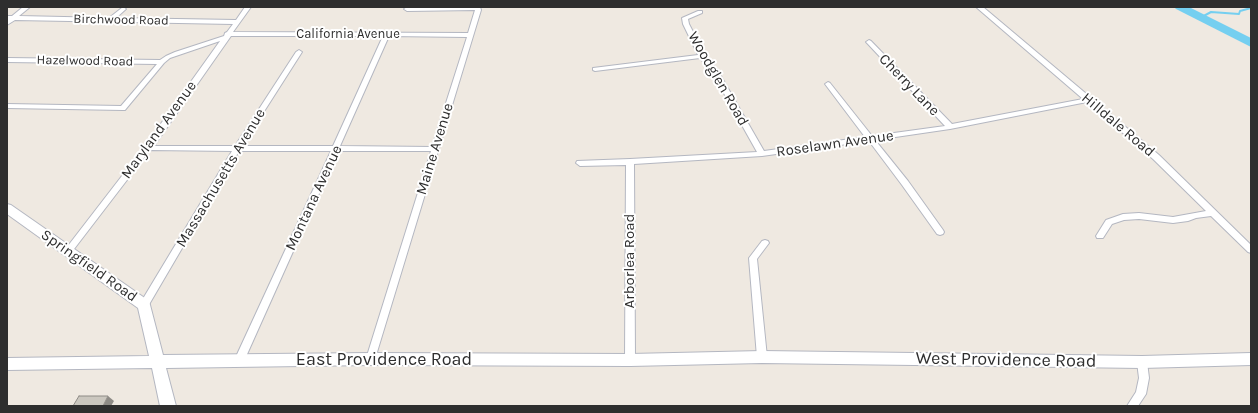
<!DOCTYPE html>
<style>
body{margin:0}
#map{position:relative;width:1258px;height:413px;overflow:hidden;background:#efe9e1;font-family:Karla,sans-serif}
canvas{display:block}
.frame{position:absolute;inset:0;border:8px solid #2e2e2e;pointer-events:none}
</style>
<div id="map">
<canvas width="1258" height="413"></canvas>
<div class="frame"></div>
</div>
<script>
const ctx = document.querySelector('canvas').getContext('2d');
ctx.lineJoin = 'round';
function poly(rows) {
  const path = new Path2D();
  for (const r of rows) {
    path.moveTo(r[0], r[1]);
    for (let i = 2; i < r.length; i += 2) path.lineTo(r[i], r[i + 1]);
  }
  return path;
}
function strokePath(path, color, width, dash) {
  ctx.strokeStyle = color;
  ctx.lineWidth = width;
  ctx.lineCap = dash ? 'butt' : 'round';
  ctx.setLineDash(dash || []);
  ctx.stroke(path);
}
function fillPath(path, color) {
  ctx.fillStyle = color;
  ctx.fill(path, 'evenodd');
}
function write(font, color, halo, rows, align = 'center') {
  ctx.font = font + ' Karla,sans-serif';
  ctx.lineWidth = 4;
  ctx.setLineDash([]);
  ctx.textBaseline = 'middle';
  ctx.strokeStyle = halo;
  ctx.fillStyle = color;
  for (const [text, x, y, turn = 0] of rows) {
    ctx.save();
    ctx.translate(x, y);
    ctx.rotate((+turn || 0) * Math.PI / 180);
    ctx.textAlign = isNaN(turn) ? turn : align;
    if (halo) ctx.strokeText(text, 0, 0);
    ctx.fillText(text, 0, 0);
    ctx.restore();
  }
}
strokePath(poly([
 [1200,18,1211,12,1239,14,1240,11,1251,8]
]), '#75cff0', 2);
fillPath(poly([
 [1174,7,1189,7,1251,38,1251,47,1176,9,1174,7]
]), '#75cff0');
const street = poly([
 [23,7,30,7,19,16,109,18,123,7,126,9,116,18,236,20,245,7,251,7,233,32,468,33,475,10,407,11,404,9,407,7,480,7,481,10,374,362,371,363,368,362,366,359,431,151,338,151,244,361,242,364,239,365,236,364,234,361,331,151,239,151,147,308,144,309,141,308,139,305,141,302,232,151,150,150,71,253,65,253,64,251,145,146,220,41,170,58,164,63,125,110,123,110,7,108,7,104,121,106,157,64,7,62,7,58,160,60,166,56,175,52,224,36,225,33,227,32,233,24,15,20,7,25,7,16,12,16,23,7],
 [231,36,383,36,333,146,242,146,302,52,299,50,296,52,235,146,154,146,231,36],
 [389,36,467,37,432,147,340,146,389,36],
 [976,7,983,7,1159,155,1251,245,1251,253,1248,252,1211,216,1196,218,1188,221,1173,223,1139,219,1124,220,1112,224,1103,238,1097,238,1096,236,1106,220,1123,214,1139,213,1173,217,1206,211,1153,159,1087,102,950,129,875,140,908,181,943,230,944,232,943,234,940,235,937,234,902,185,869,141,762,156,634,164,635,360,633,363,630,364,627,363,625,360,626,165,580,166,576,163,577,161,630,159,757,152,712,72,700,58,595,71,593,70,593,68,698,55,683,24,682,18,698,11,702,11,702,13,688,19,689,24,705,55,718,71,764,151,865,137,825,84,828,82,830,83,872,136,945,126,867,43,866,42,869,40,871,41,952,124,1083,99,976,7],
 [765,240,768,241,769,243,757,259,767,357,765,360,762,361,759,360,757,357,749,258,762,241,765,240],
 [1142,358,1145,359,1147,362,1149,378,1146,394,1138,406,1127,406,1136,392,1139,378,1137,362,1139,359,1142,358]
]);
const secondary = poly([
 [7,204,11,205,149,301,163,355,371,353,630,354,762,351,1142,356,1251,353,1251,365,1142,368,762,363,630,366,371,365,166,368,176,406,160,406,152,368,7,370,7,358,149,356,138,308,7,214,7,204]
]);
strokePath(street, '#b4b7c1', 2);
strokePath(secondary, '#b4b7c1', 2);
fillPath(street, '#fff');
fillPath(secondary, '#fff');
fillPath(poly([
 [108,396,114,401,111,406,103,406]
]), '#8e8b86');
const building = poly([
 [79,396,108,396,103,406,73,406,79,396]
]);
fillPath(building, '#cbc7bf');
strokePath(building, '#8e8b86', 1);
write('13px', '#2e2e2e', '#fff', [
 ["Birchwood Road",121,20,1],
 ["California Avenue",348,34],
 ["Hazelwood Road",85,61,1]
]);
write('15px', '#2e2e2e', '#fff', [
 ["Woodglen Road",718,79,60],
 ["Cherry Lane",909,85,46],
 ["Hilldale Road",1118,125,40],
 ["Maryland Avenue",159,130,-54],
 ["Roselawn Avenue",835,144,-8],
 ["Maine Avenue",435,149,-73],
 ["Massachusetts Avenue",221,178,-59],
 ["Montana Avenue",314,198,-65],
 ["Arborlea Road",630,261,-90],
 ["Springfield Road",89,266,35]
]);
write('18px', '#2e2e2e', '#fff', [
 ["East Providence Road",384,360],
 ["West Providence Road",1006,360,1]
]);
</script>
